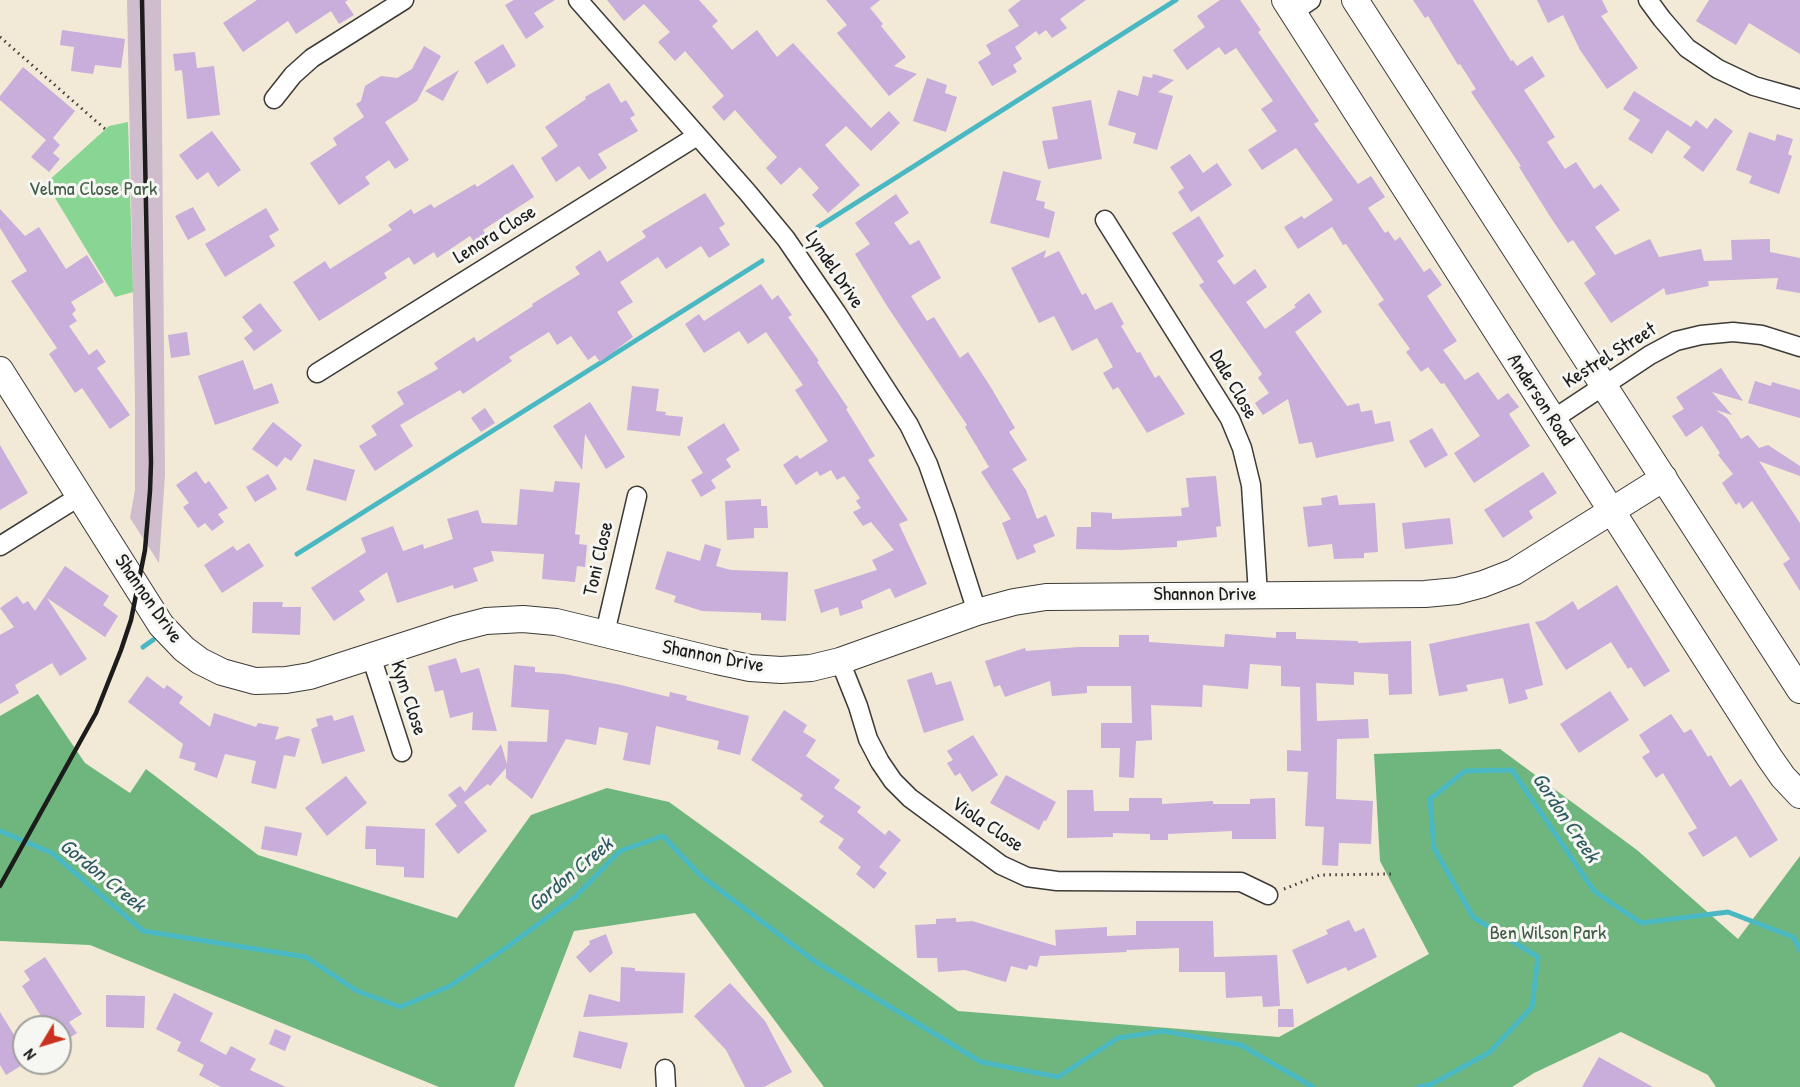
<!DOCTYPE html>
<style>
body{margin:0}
#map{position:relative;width:1800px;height:1087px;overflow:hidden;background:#f2e9d6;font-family:"Patrick Hand",sans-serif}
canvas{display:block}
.north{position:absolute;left:12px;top:1015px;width:60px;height:60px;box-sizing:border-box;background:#f6f6f2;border:2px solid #9f9f9c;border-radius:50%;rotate:232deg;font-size:16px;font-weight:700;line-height:24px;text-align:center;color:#1c1c1c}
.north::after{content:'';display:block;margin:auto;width:21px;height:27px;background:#c8321e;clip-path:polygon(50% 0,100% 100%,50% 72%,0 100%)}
</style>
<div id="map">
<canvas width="1800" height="1087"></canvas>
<div class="north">N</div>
</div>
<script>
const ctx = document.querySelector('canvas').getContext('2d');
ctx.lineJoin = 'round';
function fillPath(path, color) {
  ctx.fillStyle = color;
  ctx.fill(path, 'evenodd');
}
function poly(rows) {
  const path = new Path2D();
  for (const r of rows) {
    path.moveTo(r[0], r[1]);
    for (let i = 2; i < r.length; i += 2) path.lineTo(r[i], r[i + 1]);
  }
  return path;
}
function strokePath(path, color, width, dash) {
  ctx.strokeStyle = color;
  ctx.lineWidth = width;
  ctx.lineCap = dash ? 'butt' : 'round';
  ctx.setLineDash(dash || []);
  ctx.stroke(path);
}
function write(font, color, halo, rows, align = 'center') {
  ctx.font = font + ' "Patrick Hand",sans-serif';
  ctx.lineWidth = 6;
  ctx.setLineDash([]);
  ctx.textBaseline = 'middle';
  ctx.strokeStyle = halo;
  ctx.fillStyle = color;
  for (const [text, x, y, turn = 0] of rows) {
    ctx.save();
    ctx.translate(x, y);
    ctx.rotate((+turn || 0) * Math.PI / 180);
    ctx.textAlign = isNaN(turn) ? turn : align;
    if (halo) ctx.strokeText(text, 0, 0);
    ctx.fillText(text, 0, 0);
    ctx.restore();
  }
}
fillPath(poly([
 [127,0,161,0,165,475,159,563,130,518,135,490,135,398]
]), '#cfbdce');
fillPath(poly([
 [128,122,133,292,115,297,46,183,109,126]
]), '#89d593');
fillPath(poly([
 [38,694,85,763,130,793,146,769,258,855,457,918,531,815,607,788,669,802,958,1011,1279,1037,1429,954,1380,861,1374,754,1500,749,1637,850,1738,939,1800,856,1800,1087,1716,1087,1708,1075,1621,1032,1534,1073,1512,1087,824,1087,695,913,574,931,514,1087,439,1087,90,945,0,941,0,716]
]), '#6eb67d');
strokePath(poly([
 [818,227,1176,0],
 [297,554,762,261],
 [143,647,153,640],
 [0,831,52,853,143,931,306,957,357,991,400,1007,450,986,510,945,576,896,620,851,663,836,700,875,813,960,981,1062,1058,1077,1118,1038,1163,1031,1241,1045,1313,1087],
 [1419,1087,1432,1084,1490,1052,1532,1007,1538,957,1473,917,1434,848,1430,799,1465,771,1512,770,1594,891,1641,923,1728,912,1793,937,1800,950]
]), '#4ab8c3', 5);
fillPath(poly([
 [257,0,348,0,345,2,354,15,339,24,331,11,296,34,288,21,243,52,223,23],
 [514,0,555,0,534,13,544,27,526,39,505,5],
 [607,0,699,0,718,21,712,26,732,50,757,30,777,57,793,43,871,128,889,111,900,123,871,151,846,126,825,145,860,185,828,213,812,195,819,188,800,167,781,185,766,168,777,157,763,142,735,110,724,121,712,107,724,96,685,51,675,61,658,42,670,32,644,4,624,21],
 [826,0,880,0,870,8,883,24,881,26,906,57,894,66,917,74,889,96,837,33,847,25],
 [1021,0,1086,0,1060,19,1067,28,1052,38,1046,30,1039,35,1036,31,1015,47,1022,59,1013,65,1017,72,992,86,978,62,991,54,986,45,1019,26,1008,10],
 [1220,0,1240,0,1261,30,1258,32,1319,121,1314,124,1358,184,1371,176,1385,197,1368,208,1385,233,1388,231,1395,241,1400,237,1424,272,1430,268,1442,285,1427,296,1457,341,1443,350,1465,380,1478,372,1498,400,1508,393,1519,407,1509,414,1530,446,1474,483,1454,453,1480,436,1444,383,1441,384,1428,367,1421,372,1406,352,1410,349,1378,304,1384,300,1346,244,1343,245,1332,227,1298,249,1284,227,1302,216,1304,219,1333,200,1296,148,1262,170,1248,150,1277,131,1261,109,1273,101,1236,48,1225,55,1219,47,1187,70,1173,50,1205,27,1197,16],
 [1413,0,1473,0,1511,61,1513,60,1517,66,1532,56,1545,76,1524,90,1555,137,1547,142,1565,169,1576,162,1594,189,1601,184,1620,210,1595,227,1615,255,1650,239,1659,257,1701,249,1704,261,1732,260,1731,240,1770,239,1770,252,1800,258,1800,293,1776,289,1778,278,1708,281,1709,286,1666,295,1664,288,1611,323,1584,283,1596,274,1573,240,1568,243,1551,218,1519,167,1521,166,1471,92,1476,89,1460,64,1458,65,1428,16,1425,18],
 [1537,0,1602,0,1608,12,1601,16,1638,68,1607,89,1580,50,1563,15,1548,23],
 [1709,0,1800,0,1800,54,1749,23,1736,45,1696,21],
 [62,30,125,39,121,68,95,65,93,74,71,71,74,47,60,45],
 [503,44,516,66,487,84,474,62],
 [424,46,441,56,417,101,385,122,409,160,395,169,389,160,365,177,370,184,339,205,310,163,337,145,333,138,364,117,356,104,361,101,365,86,381,76,397,78,412,69],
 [195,52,197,68,214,66,220,115,187,119,182,70,175,71,173,54],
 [23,67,75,111,53,138,60,145,53,153,60,159,49,172,31,157,46,140,0,100,0,96],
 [459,70,443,101,425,91],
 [1153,74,1174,80,1158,92,1173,96,1157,150,1133,143,1136,133,1108,125,1118,90,1138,96,1143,76,1152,78],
 [927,78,947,85,945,93,957,97,946,132,913,121],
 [609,83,621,103,626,100,635,115,630,118,638,131,598,154,607,168,589,180,579,166,556,182,541,158,558,146,545,127,586,99,585,97],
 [1634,91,1691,127,1696,120,1707,129,1715,118,1733,131,1703,172,1683,157,1691,147,1667,130,1652,154,1628,139,1640,120,1623,109],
 [1091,100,1102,159,1048,169,1042,141,1058,139,1052,107],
 [212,131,241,170,218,187,208,172,197,180,179,155],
 [1749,132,1775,141,1777,134,1793,139,1788,154,1792,156,1779,194,1749,183,1752,176,1736,170],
 [1190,154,1203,173,1217,163,1232,185,1191,212,1178,192,1184,188,1170,167],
 [513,164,534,197,483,230,488,238,476,245,470,236,437,258,434,252,414,265,409,257,384,273,387,278,319,321,293,282,325,261,330,269,392,230,388,225,411,209,414,214,431,204,434,208,475,184,477,187],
 [1003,171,1041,181,1036,200,1045,202,1044,208,1055,212,1049,238,990,223],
 [705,193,725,224,719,228,730,245,709,258,701,246,666,269,658,257,620,282,633,302,617,312,633,337,600,362,595,355,588,360,571,336,557,345,549,332,509,357,512,361,463,394,460,390,400,425,413,446,375,471,359,446,377,435,371,426,404,404,397,392,438,369,434,363,474,337,477,342,533,306,532,304,580,274,575,267,600,250,607,262,646,237,642,231],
 [896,194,909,213,894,223,910,245,919,240,941,278,911,296,927,321,934,317,960,358,968,352,990,386,1015,428,1009,432,1027,460,1012,469,1026,490,1037,519,1046,515,1055,536,1033,545,1036,552,1017,560,1002,523,1011,519,981,472,989,467,965,427,967,425,889,309,855,254,870,244,855,223],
 [193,207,206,230,188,240,175,216],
 [266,208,279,230,269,236,275,246,225,277,205,244],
 [0,209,25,236,39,227,66,269,87,255,104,282,71,302,76,310,72,314,77,321,69,326,89,355,97,349,106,362,97,368,130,415,110,429,82,388,75,393,49,354,57,348,11,281,27,271,0,228],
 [1199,216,1224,256,1217,261,1234,285,1255,269,1267,287,1246,302,1265,329,1296,307,1294,305,1309,293,1322,312,1295,332,1347,406,1359,403,1361,412,1372,410,1375,424,1390,421,1394,441,1316,458,1312,442,1299,444,1288,399,1263,415,1255,403,1269,393,1258,378,1262,374,1199,285,1204,282,1172,233],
 [1046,250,1044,258,1059,251,1082,295,1086,293,1095,310,1112,302,1124,324,1121,326,1137,353,1140,352,1155,378,1159,375,1185,414,1147,433,1118,387,1113,390,1103,373,1113,367,1097,338,1072,351,1054,316,1039,323,1011,268],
 [761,284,772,300,778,295,792,315,788,317,819,361,817,362,848,408,846,409,875,456,868,460,908,520,899,524,927,584,895,598,890,588,861,601,863,608,840,616,838,607,821,613,814,590,877,570,872,560,894,550,871,522,863,526,853,512,861,508,856,501,860,498,844,476,837,480,831,470,820,476,817,471,796,485,783,465,797,455,800,459,828,441,795,390,803,385,766,332,748,344,739,331,704,353,685,324,699,314,704,321],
 [260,303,282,331,254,351,244,338,253,331,242,317],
 [187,332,190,355,171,358,168,335],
 [243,360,254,390,272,383,279,403,215,425,198,376],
 [1721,368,1743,401,1712,392,1732,415,1716,410,1727,418,1741,439,1748,435,1759,448,1768,445,1800,466,1800,476,1759,461,1800,523,1800,591,1783,564,1790,559,1752,501,1743,509,1739,502,1736,505,1722,483,1733,474,1718,455,1720,453,1702,426,1686,437,1672,416,1684,409,1676,397],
 [1755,381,1771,386,1772,382,1800,390,1800,418,1748,403],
 [632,386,659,389,656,411,666,412,665,415,683,417,680,436,627,430],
 [590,402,625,457,606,469,585,434,582,470,553,426],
 [485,408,495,423,481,432,471,418],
 [273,422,302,445,291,461,285,457,277,467,252,449],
 [724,423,740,450,726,459,731,467,711,480,716,488,701,497,691,480,703,473,687,447],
 [1432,428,1448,455,1425,468,1409,441],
 [0,445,28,493,0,510],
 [314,459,355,470,346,501,306,490],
 [196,471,205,484,209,481,228,508,218,514,224,522,212,531,205,523,198,528,183,507,189,503,176,485],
 [1543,472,1557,493,1529,511,1533,518,1503,538,1484,510],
 [268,474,277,489,255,502,246,487],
 [1216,476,1221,526,1216,527,1217,537,1177,541,1177,547,1120,550,1076,549,1077,527,1091,527,1091,512,1112,513,1112,519,1182,516,1181,508,1189,507,1186,478],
 [555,481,580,483,575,534,580,535,579,544,587,545,585,567,577,566,575,582,542,579,544,554,491,551,494,561,473,568,478,581,454,589,453,585,397,603,387,572,359,591,365,600,334,621,311,588,366,552,361,538,393,526,403,551,423,544,424,549,453,539,447,519,478,510,482,523,517,525,520,489,553,492],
 [1337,495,1339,505,1375,503,1378,552,1364,553,1364,558,1334,559,1332,544,1308,547,1303,507,1322,505,1321,498],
 [761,499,761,506,767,506,768,528,754,528,754,538,727,540,725,501],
 [1450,518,1453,544,1405,549,1402,523],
 [249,543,264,566,222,593,204,565,233,546,237,551],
 [705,544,721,549,716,566,731,570,788,572,786,621,761,620,761,613,702,611,674,602,676,596,655,589,667,551,700,561],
 [65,566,109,596,103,605,118,616,105,637,47,598,87,659,60,676,52,663,15,685,19,693,0,704,0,635,14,627,0,608,17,596,23,604,28,601,35,611],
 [1617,585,1670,671,1644,687,1631,667,1628,669,1611,642,1566,670,1535,622,1544,620,1573,601,1578,610],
 [253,602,283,602,282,607,301,607,300,635,252,633],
 [1529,623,1543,685,1525,690,1528,699,1509,704,1503,678,1466,685,1468,691,1439,696,1429,644],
 [1276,632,1296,632,1296,639,1358,641,1358,643,1411,641,1412,694,1389,695,1388,674,1354,672,1354,685,1316,683,1317,721,1368,719,1369,738,1337,739,1336,799,1373,801,1371,844,1339,843,1338,866,1322,865,1324,827,1305,826,1308,772,1287,771,1287,750,1301,751,1300,687,1281,686,1281,666,1250,664,1248,689,1203,685,1202,707,1151,705,1152,740,1136,741,1134,778,1119,777,1120,748,1101,748,1101,723,1132,723,1131,686,1087,686,1087,693,1052,696,1050,681,1005,697,1000,685,994,687,985,661,1025,648,1026,651,1079,647,1119,647,1119,635,1149,635,1149,642,1224,647,1225,634,1276,638],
 [456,658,461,673,479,668,497,731,472,730,473,712,450,718,443,690,435,692,428,666],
 [514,665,535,667,535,672,564,674,621,685,669,697,670,692,687,696,686,700,749,716,740,755,717,749,719,741,656,726,650,765,623,760,628,733,599,727,596,745,566,739,532,799,506,778,506,768,490,786,488,784,464,802,487,831,458,854,435,824,457,806,448,795,460,786,465,792,501,744,507,764,508,741,547,742,549,710,511,707],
 [932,672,936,685,951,681,964,720,924,733,907,680],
 [147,676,164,689,167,685,183,697,179,703,210,727,214,713,256,727,258,723,279,727,275,740,288,736,300,739,295,757,284,755,276,789,251,783,256,761,225,754,217,778,194,770,196,763,179,758,183,744,128,702],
 [1610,691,1629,720,1579,753,1560,724],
 [784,710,807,725,803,732,816,740,806,756,840,780,834,788,861,807,857,812,885,835,889,830,901,840,879,867,887,873,874,889,856,874,861,867,838,848,844,839,819,822,824,816,800,799,803,795,751,760],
 [1671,714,1684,733,1691,729,1708,757,1711,755,1730,787,1741,779,1778,840,1750,858,1736,836,1703,857,1688,833,1697,828,1663,773,1656,778,1642,757,1650,752,1639,735],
 [332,715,334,721,353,715,365,751,322,764,311,729,318,726,316,719],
 [973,735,998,775,972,792,960,773,955,776,947,763,953,760,947,751],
 [1006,775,1056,802,1046,821,1044,820,1039,830,990,803],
 [346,776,367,803,327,836,305,808],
 [1067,790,1093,790,1094,811,1129,811,1129,798,1162,798,1162,804,1213,801,1213,804,1250,804,1250,799,1275,798,1276,839,1232,839,1232,831,1168,834,1168,840,1150,840,1150,834,1113,833,1113,837,1067,838],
 [265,826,302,833,297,856,261,849],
 [366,826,425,829,424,878,404,877,404,867,376,865,376,849,365,849],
 [956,918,956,922,972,921,1056,946,1055,930,1107,927,1107,936,1136,935,1136,921,1213,921,1214,957,1277,955,1280,1006,1263,1007,1262,996,1226,998,1225,972,1179,972,1179,948,1126,950,1127,952,1040,956,1037,967,1029,965,1027,970,1011,966,1006,982,965,970,938,972,937,958,917,958,915,925,936,924,936,919],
 [1349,920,1355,932,1364,928,1377,957,1348,971,1346,967,1307,984,1292,950,1328,934,1326,930],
 [606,934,613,953,590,973,576,957,590,944,589,941],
 [45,957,82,1014,69,1022,77,1033,60,1044,60,1027,48,1027,22,986,30,980,24,971],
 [621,967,635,968,635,971,685,973,683,1013,583,1017,589,994,620,1002],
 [730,983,765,1021,792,1072,764,1087,745,1087,726,1050,694,1016],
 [174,993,213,1013,200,1041,226,1055,231,1046,256,1059,250,1070,286,1087,221,1087,199,1075,204,1065,177,1051,181,1042,156,1029],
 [106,995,145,996,144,1028,106,1027],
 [1278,1009,1293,1009,1294,1027,1278,1027],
 [0,1012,16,1038,24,1033,24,1064,6,1075,0,1065],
 [275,1029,291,1036,285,1051,269,1044],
 [579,1031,628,1043,621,1069,573,1057],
 [1599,1057,1653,1087,1582,1087]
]), '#c9adda');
const street = poly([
 [578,0,748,193,786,239,836,312,909,425,928,464,946,515,977,612],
 [1648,0,1662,19,1687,48,1718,69,1754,86,1800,99],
 [1293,12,1311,0],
 [274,99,293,75,312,58,404,0],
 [1105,220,1230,419,1242,448,1251,485,1258,594],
 [317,373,697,136],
 [1552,420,1650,355,1676,341,1701,335,1733,332,1762,335,1800,347],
 [0,546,80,496],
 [605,633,637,496],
 [371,656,402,752],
 [840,661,858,706,868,739,880,762,893,781,910,798,1001,865,1027,877,1057,881,1241,882,1268,895],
 [665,1069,666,1087]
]);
const secondary = poly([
 [1285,0,1769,757,1783,777,1800,795],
 [1355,0,1800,690],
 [0,370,161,625,184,649,200,661,222,672,255,681,286,680,310,676,455,629,486,621,523,619,556,622,717,661,750,668,781,670,811,668,840,661,977,612,1014,602,1046,597,1425,594,1457,591,1483,584,1514,572,1664,478]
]);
strokePath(street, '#3c3b38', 21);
strokePath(secondary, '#3c3b38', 28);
strokePath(poly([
 [0,37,105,129],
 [1284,889,1320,875,1392,874]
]), '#3c3b38', 3, [1.5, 4.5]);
strokePath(street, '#fff', 18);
strokePath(secondary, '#fff', 26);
strokePath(poly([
 [0,886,96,713,121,650,131,620,145,550,150,491,151,463,142,0]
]), '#1c1c1c', 4.5);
write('20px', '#425d46', '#f6f6f2', [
 ["Velma Close Park",93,190],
 ["Ben Wilson Park",1548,934]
]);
write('20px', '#1c1c1c', '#f6f6f2', [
 ["Lenora Close",495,235,-32],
 ["Lyndel Drive",834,270,56],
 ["Kestrel Street",1610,356,-32],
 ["Dale Close",1233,385,60],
 ["Anderson Road",1540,400,57],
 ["Toni Close",599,559,-77],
 ["Shannon Drive",1205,595],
 ["Shannon Drive",148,599,55],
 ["Shannon Drive",713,657,11],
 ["Kym Close",408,698,72],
 ["Viola Close",987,825,34]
]);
write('italic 21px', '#2e5a5f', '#f6f6f2', [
 ["Gordon Creek",1565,818,56],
 ["Gordon Creek",571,875,-40],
 ["Gordon Creek",102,876,39]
]);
</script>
